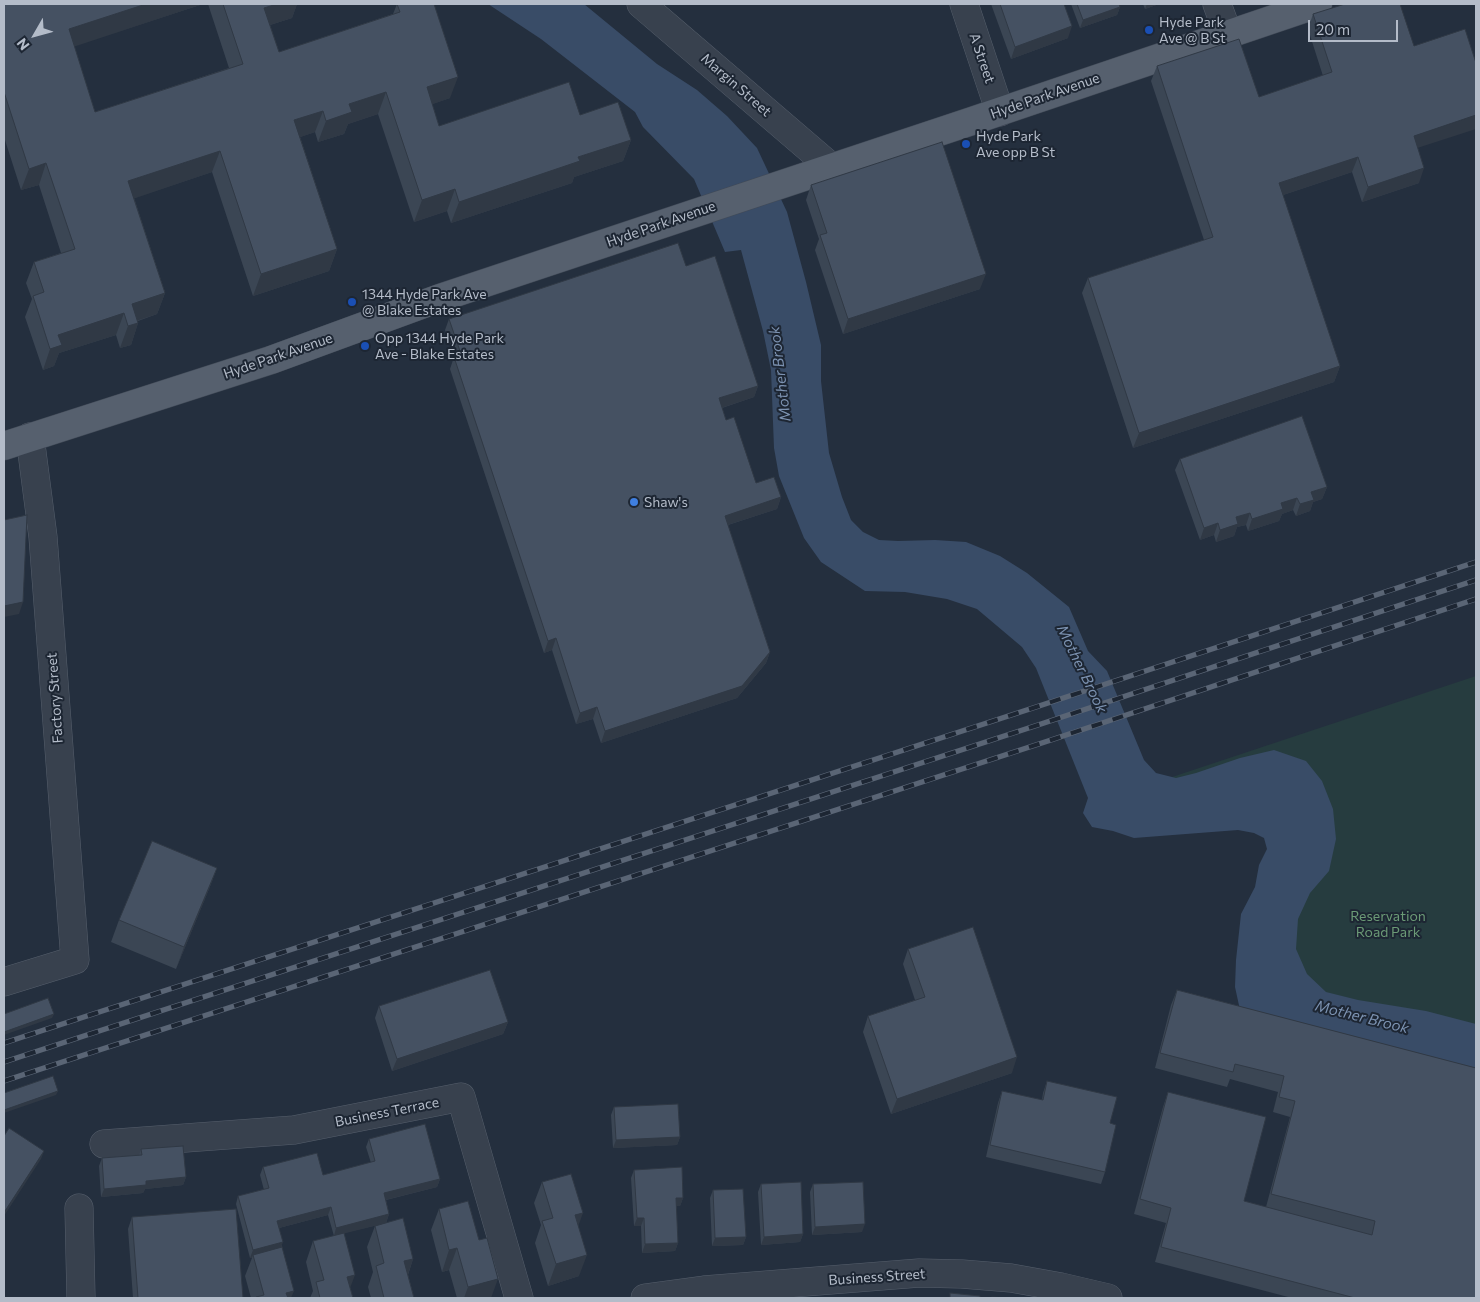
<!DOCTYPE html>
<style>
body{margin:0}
#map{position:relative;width:1480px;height:1302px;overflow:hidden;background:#242f3e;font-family:Commissioner,sans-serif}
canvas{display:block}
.frame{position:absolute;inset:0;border:5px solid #b4bcc9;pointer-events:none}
.north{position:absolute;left:10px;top:10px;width:50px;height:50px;-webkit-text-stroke:4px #1d2633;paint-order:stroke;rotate:232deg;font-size:14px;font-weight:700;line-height:20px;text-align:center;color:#b4bcc9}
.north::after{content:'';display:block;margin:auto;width:18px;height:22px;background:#b4bcc9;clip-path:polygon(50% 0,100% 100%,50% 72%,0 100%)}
.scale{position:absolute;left:1308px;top:20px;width:90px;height:22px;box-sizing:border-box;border:2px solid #b4bcc9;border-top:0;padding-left:6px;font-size:15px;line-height:18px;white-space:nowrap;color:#b4bcc9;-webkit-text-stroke:4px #1d2633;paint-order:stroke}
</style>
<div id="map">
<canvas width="1480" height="1302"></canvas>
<div class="frame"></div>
<div class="north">N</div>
<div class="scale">20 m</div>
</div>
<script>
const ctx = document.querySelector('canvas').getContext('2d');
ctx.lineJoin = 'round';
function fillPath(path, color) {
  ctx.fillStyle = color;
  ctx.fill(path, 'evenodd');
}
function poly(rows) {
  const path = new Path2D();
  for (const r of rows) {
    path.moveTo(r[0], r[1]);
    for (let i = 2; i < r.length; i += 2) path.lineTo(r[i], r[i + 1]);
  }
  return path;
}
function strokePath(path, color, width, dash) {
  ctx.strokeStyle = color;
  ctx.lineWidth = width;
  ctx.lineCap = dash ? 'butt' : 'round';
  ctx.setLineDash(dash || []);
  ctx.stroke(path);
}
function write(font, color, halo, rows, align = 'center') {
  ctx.font = font + ' Commissioner,sans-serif';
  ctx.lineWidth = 4;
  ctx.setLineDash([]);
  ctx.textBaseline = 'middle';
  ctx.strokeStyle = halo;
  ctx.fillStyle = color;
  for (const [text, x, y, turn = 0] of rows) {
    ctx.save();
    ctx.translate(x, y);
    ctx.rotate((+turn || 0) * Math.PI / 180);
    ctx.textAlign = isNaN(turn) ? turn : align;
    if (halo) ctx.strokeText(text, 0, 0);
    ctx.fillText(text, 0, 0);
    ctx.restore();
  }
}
fillPath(poly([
 [1476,676,1476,1031,1324,1000,1293,973,1284,935,1324,864,1154,783]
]), '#263c3f');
fillPath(poly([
 [488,4,584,4,657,64,697,90,727,116,757,148,787,212,806,282,821,345,821,381,829,453,842,497,851,520,863,532,879,540,898,541,935,540,966,542,1000,556,1027,573,1069,607,1088,651,1107,671,1144,760,1156,773,1176,778,1196,773,1240,758,1274,750,1306,761,1322,781,1333,809,1336,839,1329,871,1310,893,1298,919,1296,949,1307,974,1326,992,1358,1000,1426,1011,1476,1024,1476,1082,1240,1010,1235,987,1236,960,1241,914,1255,887,1259,865,1267,849,1264,838,1254,833,1238,830,1134,838,1113,831,1092,827,1083,813,1088,798,1036,668,1022,647,977,609,947,599,905,592,865,591,821,562,804,538,779,476,774,448,771,370,763,331,741,250,725,252,694,179,643,127,635,112,541,39]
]), '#394c67');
const minor = poly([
 [641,4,831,167],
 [964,4,1000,112],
 [1217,4,1228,34],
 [4,982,75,960,43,537,30,437],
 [104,1144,294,1130,461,1097,519,1298],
 [79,1208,81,1298],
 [645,1298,704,1290,919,1273,962,1274,1011,1278,1061,1287,1108,1298]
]);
const primary = poly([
 [4,446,271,360,440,298,969,122,1318,4]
]);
strokePath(minor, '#565f6c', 29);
strokePath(primary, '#414a57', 29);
strokePath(minor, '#38414e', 28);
strokePath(primary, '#56606e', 28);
const rail = poly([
 [4,1043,1039,706,1476,562],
 [4,1062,1044,723,1476,580],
 [4,1081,1051,740,1476,599]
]);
strokePath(rail, '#5a6575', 5.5);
strokePath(rail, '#1d2633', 4, [11]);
fillPath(poly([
 [4,4,203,4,74,46,95,112,229,68,208,4,297,4,292,18,270,25,279,52,393,14,397,4,450,98,432,104,439,126,580,115,631,140,623,161,574,177,572,183,451,223,447,211,414,222,378,114,348,124,344,134,318,142,315,132,300,137,337,249,329,271,253,296,212,172,134,198,165,293,157,314,138,321,138,323,131,345,120,348,116,335,59,353,54,366,43,370,25,317,32,299,26,283,34,262,61,253,39,185,21,190,4,137],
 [991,4,1064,4,1068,38,1011,59],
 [1071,4,1119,4,1120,7,1117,15,1080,28],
 [1143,4,1159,4,1145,9],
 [1313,14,1418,148,1419,183,1362,202,1352,172,1283,195,1340,366,1334,382,1133,448,1082,293,1088,278,1204,240,1151,81,1157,66,1259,97,1323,76,1308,29],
 [811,185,980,289,843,334,815,250,819,239,806,200],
 [686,266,758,386,754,397,722,408,726,420,756,483,781,497,777,509,728,525,770,652,766,663,737,698,601,743,593,719,576,724,552,650,544,653,450,369,454,357,445,330,449,319],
 [1180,459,1327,487,1322,499,1313,502,1310,511,1296,516,1293,510,1282,514,1279,521,1248,531,1246,525,1237,527,1234,536,1216,542,1214,535,1200,540,1175,470],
 [217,868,209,889,176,969,111,942,119,920],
 [908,949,1012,1073,891,1114,863,1032,868,1016,915,1000,903,964],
 [1177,990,1476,1068,1476,1298,1292,1298,1155,1262,1166,1223,1134,1214,1163,1107,1168,1092,1244,1201,1266,1207,1290,1117,1273,1112,1278,1092,1230,1079,1227,1087,1155,1068,1171,1005],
 [379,1006,508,1022,503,1034,392,1071,375,1018],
 [1047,1081,1110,1123,1105,1172,1101,1184,986,1157,998,1103,1002,1091,1042,1100,1043,1093],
 [614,1107,680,1137,677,1145,613,1148,611,1115],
 [369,1139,440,1179,437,1187,386,1200,389,1214,386,1223,344,1233,350,1288,353,1298,310,1298,313,1291,306,1262,313,1241,334,1236,328,1215,279,1228,282,1247,291,1298,251,1298,245,1276,252,1258,250,1258,236,1204,238,1196,264,1190,260,1175,263,1167,323,1175,371,1163,366,1147],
 [141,1149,186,1177,183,1185,145,1189,143,1193,101,1197,99,1166,102,1158,139,1155],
 [634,1170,683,1198,680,1206,676,1206,678,1243,675,1251,642,1253,641,1226,634,1226,631,1178],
 [542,1182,578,1226,579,1276,548,1286,535,1243,541,1225,534,1203],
 [761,1184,803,1234,800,1242,761,1245,758,1192],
 [813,1184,862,1232,812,1235,810,1192],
 [713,1190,746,1237,743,1245,712,1246,710,1198],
 [439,1209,491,1298,457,1298,449,1270,442,1272,431,1230],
 [132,1217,243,1298,133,1298,128,1229],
 [375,1226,413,1259,408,1275,414,1298,371,1298,368,1287,373,1272,367,1247]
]), '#3b4654');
fillPath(poly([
 [146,4,203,4,61,51,69,29],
 [277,4,297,4,292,18,257,29,264,8],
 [1147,4,1159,4,1145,9],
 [1120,7,1117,15,1080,28,1083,20],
 [1072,26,1068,38,1011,59,1015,47],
 [458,77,450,98,419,109,427,87],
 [386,92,378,114,348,124,344,134,318,142,326,121,349,104],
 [323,111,315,132,286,142,294,120],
 [1476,115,1476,129,1408,151,1414,136],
 [631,140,623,161,574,177,572,183,451,223,459,202,578,157],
 [220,151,212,172,121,203,128,181],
 [1358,157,1352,172,1274,198,1279,183],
 [46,163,39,185,21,190,29,169],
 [1424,168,1419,183,1362,202,1368,187],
 [455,189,447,211,414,222,422,200],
 [337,249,329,271,253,296,261,274],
 [986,274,980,289,843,334,848,319],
 [165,293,157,314,127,324,132,304],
 [124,313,116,335,59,353,54,366,43,370,50,349,58,335],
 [138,323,131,345,120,348,128,326],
 [1340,366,1334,382,1133,448,1139,433],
 [758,386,754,397,715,410,719,398],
 [1327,487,1322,499,1313,502,1310,511,1296,516,1300,504,1311,492],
 [781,497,777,509,721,527,725,516],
 [1297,498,1293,510,1282,514,1279,521,1248,531,1252,519,1281,503],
 [1250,513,1246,525,1237,527,1234,536,1216,542,1220,530,1236,517],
 [1218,523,1214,535,1200,540,1204,528],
 [23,602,19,614,4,617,4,606],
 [556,638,552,650,544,653,548,641],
 [770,652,766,663,737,698,601,743,605,731],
 [597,707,593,719,576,724,580,713],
 [217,868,209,889,176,969,184,947],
 [54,1014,52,1018,4,1035,4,1032],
 [508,1022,503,1034,392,1071,397,1059],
 [1017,1057,1012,1073,891,1114,897,1099],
 [58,1091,56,1095,4,1113,4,1110],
 [680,1137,677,1145,613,1148,616,1140],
 [44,1151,41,1159,4,1216,5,1211],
 [186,1177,183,1185,145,1189,143,1193,101,1197,104,1189,146,1181],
 [440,1179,437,1187,381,1201,384,1193],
 [676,1198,683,1198,680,1206,673,1206],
 [331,1207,328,1215,275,1229,277,1221],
 [583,1213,575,1235,575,1215],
 [389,1214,386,1223,334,1236,336,1228],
 [637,1218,644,1218,641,1226,634,1226],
 [865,1224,862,1232,812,1235,815,1227],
 [803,1234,800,1242,761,1245,764,1237],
 [746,1237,743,1245,712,1246,715,1238],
 [283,1242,280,1250,253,1255,252,1258,250,1258,253,1250],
 [678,1243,675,1251,642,1253,645,1244],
 [457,1248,449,1270,442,1272,449,1250],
 [587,1255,579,1276,548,1286,556,1264],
 [413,1259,406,1280,404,1261],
 [355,1275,347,1296,347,1277],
 [498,1279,491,1298,464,1298,468,1287],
 [294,1291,291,1298,284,1298,286,1293]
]), '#303945');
const building = poly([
 [4,4,146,4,69,29,95,112,243,64,223,4,277,4,264,8,279,52,400,12,397,4,434,4,458,77,427,87,439,126,569,82,580,115,618,102,631,140,578,157,580,161,459,202,455,189,422,200,386,92,349,104,352,112,326,121,323,111,294,120,337,249,261,274,220,151,128,181,165,293,132,304,138,323,128,326,124,313,58,335,62,345,50,349,33,296,44,292,34,262,75,249,46,163,29,169,4,92,4,4],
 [1000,4,1064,4,1072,26,1015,47,1000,4],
 [1077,4,1119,4,1120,7,1083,20,1077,4],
 [1345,4,1400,4,1414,46,1465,29,1476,63,1476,115,1414,136,1424,168,1368,187,1358,157,1279,183,1340,366,1139,433,1088,278,1213,237,1157,66,1239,39,1259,97,1332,72,1313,14,1345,4],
 [942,142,986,274,848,319,820,235,827,233,811,185,942,142],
 [678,243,686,266,715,256,758,386,719,398,726,420,734,417,756,483,774,477,781,497,725,516,770,652,742,686,605,731,597,707,580,713,556,638,548,641,454,357,461,354,449,319,678,243],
 [1302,416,1327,487,1311,492,1314,500,1300,504,1297,498,1281,503,1283,509,1252,519,1250,513,1236,517,1238,524,1220,530,1218,523,1204,528,1180,459,1302,416],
 [27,515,23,602,4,606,4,520,27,515],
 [152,841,217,868,184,947,119,920,152,841],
 [973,927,1017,1057,897,1099,868,1016,925,997,908,949,973,927],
 [490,970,508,1022,397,1059,379,1006,490,970],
 [1177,990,1476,1068,1476,1298,1355,1298,1161,1247,1171,1208,1140,1199,1168,1092,1266,1117,1244,1201,1372,1235,1375,1221,1271,1194,1295,1101,1279,1097,1284,1076,1235,1064,1233,1072,1160,1053,1177,990],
 [48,998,54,1014,4,1032,4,1014,48,998],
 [53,1076,58,1091,4,1110,4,1093,53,1076],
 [1047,1081,1117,1097,1110,1123,1116,1125,1105,1172,990,1145,1002,1091,1043,1100,1047,1081],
 [678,1104,680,1137,616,1140,614,1107,678,1104],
 [425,1124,440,1179,384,1193,389,1214,336,1228,331,1207,277,1221,283,1242,253,1250,238,1196,269,1188,263,1167,317,1153,323,1175,375,1161,369,1139,425,1124],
 [9,1128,44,1151,5,1211,4,1210,4,1136,9,1128],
 [183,1146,186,1177,146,1181,146,1185,104,1189,102,1158,142,1155,141,1149,183,1146],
 [682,1167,683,1198,676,1198,678,1243,645,1244,644,1218,637,1218,634,1170,682,1167],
 [571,1174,583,1213,575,1215,587,1255,556,1264,542,1221,553,1218,542,1182,571,1174],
 [801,1182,803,1234,764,1237,761,1184,801,1182],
 [863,1182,865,1224,815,1227,813,1184,863,1182],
 [743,1189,746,1237,715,1238,713,1190,743,1189],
 [468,1201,479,1240,487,1238,498,1279,468,1287,457,1248,449,1250,439,1209,468,1201],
 [236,1209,243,1298,138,1298,132,1217,236,1209],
 [403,1218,413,1259,404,1261,414,1298,384,1298,376,1266,384,1263,375,1226,403,1218],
 [344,1233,355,1275,347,1277,353,1298,320,1298,316,1282,324,1280,313,1241,344,1233],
 [282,1247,294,1291,286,1293,288,1298,257,1298,256,1297,264,1295,253,1255,282,1247],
 [950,1293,980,1296,980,1298,950,1298,950,1293],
 [992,1297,1006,1298,992,1298,992,1297]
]);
fillPath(building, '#455162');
strokePath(building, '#303945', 1);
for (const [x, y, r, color] of [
 [1149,30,5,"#1a4fb4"],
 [966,144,5,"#1a4fb4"],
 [352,302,5,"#1a4fb4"],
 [365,346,5,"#1a4fb4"],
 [634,502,5,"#3f7fe0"]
]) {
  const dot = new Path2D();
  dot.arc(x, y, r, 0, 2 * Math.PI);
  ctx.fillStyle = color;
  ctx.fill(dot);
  strokePath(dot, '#1d2633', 2);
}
write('14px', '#b4bcc9', '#1d2633', [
 ["Hyde Park",1159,22],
 ["Ave @ B St",1159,38],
 ["Hyde Park",976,136],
 ["Ave opp B St",976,152],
 ["1344 Hyde Park Ave",362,294],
 ["@ Blake Estates",362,310],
 ["Opp 1344 Hyde Park",375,338],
 ["Ave - Blake Estates",375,354],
 ["Shaw's",644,502]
], 'left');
write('14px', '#b4bcc9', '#1d2633', [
 ["A Street",982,58,71],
 ["Margin Street",736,85,41],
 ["Hyde Park Avenue",1045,96,-19],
 ["Hyde Park Avenue",661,224,-19],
 ["Hyde Park Avenue",278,356,-19],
 ["Factory Street",55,698,-94],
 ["Business Terrace",387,1112,-11],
 ["Business Street",877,1277,-4]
]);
write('14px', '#6b9a76', '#1d2633', [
 ["Reservation",1388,916],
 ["Road Park",1388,932]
]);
write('italic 15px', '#7c92b1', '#1d2633', [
 ["Mother Brook",780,374,-97],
 ["Mother Brook",1082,669,64],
 ["Mother Brook",1362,1017,14]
]);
</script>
